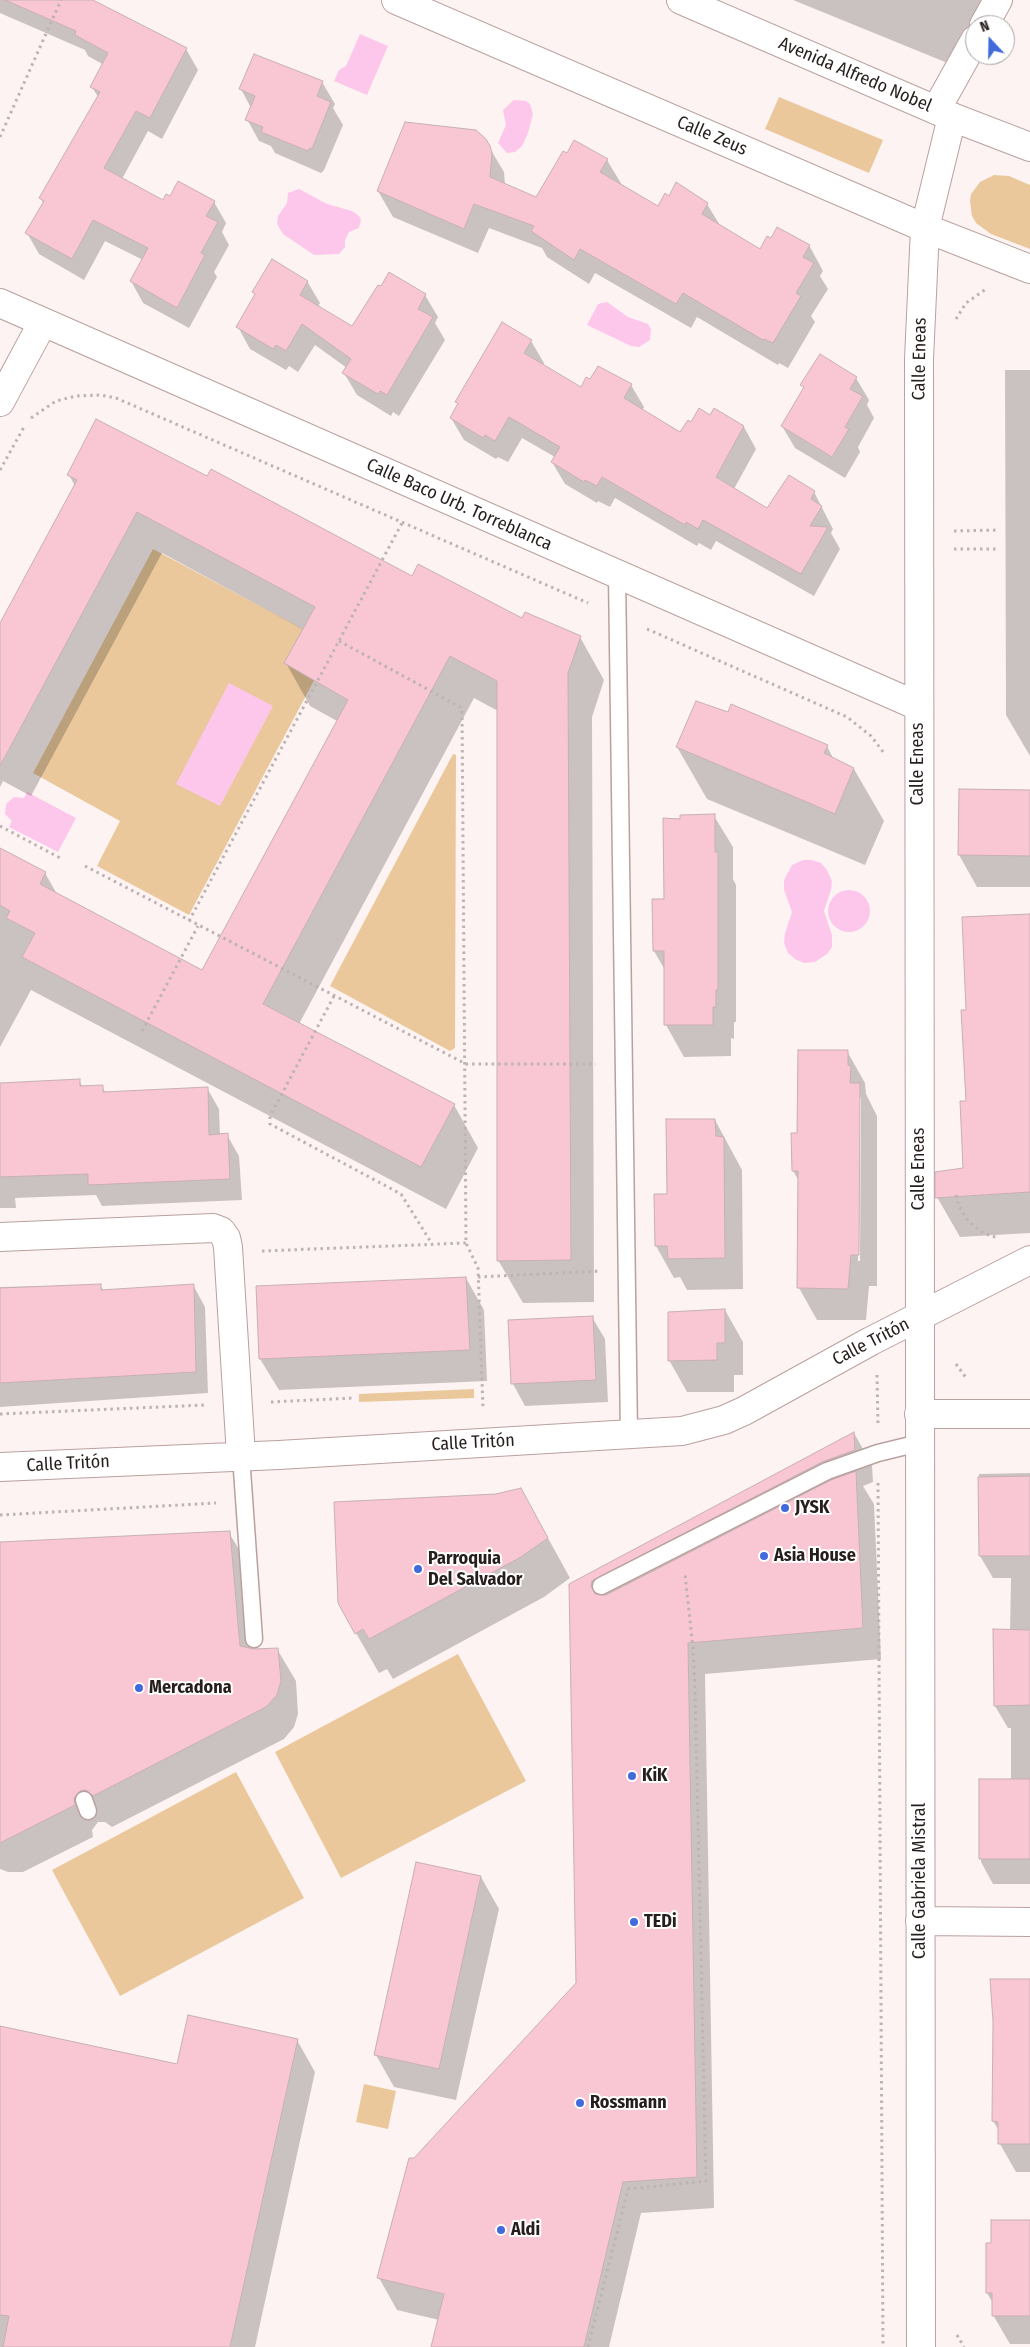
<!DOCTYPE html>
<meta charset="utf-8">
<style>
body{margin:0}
#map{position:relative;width:1030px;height:2347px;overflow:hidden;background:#fdf3f2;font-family:"Fira Sans Condensed",sans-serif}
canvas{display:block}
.north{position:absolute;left:965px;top:15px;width:50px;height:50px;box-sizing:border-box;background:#fff;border:1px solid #a8a5a4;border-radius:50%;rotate:339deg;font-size:14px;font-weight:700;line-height:20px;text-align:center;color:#261e1c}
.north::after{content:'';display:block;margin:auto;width:18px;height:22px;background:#416adb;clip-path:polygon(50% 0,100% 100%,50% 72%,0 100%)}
</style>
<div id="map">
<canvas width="1030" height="2347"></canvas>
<div class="north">N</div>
</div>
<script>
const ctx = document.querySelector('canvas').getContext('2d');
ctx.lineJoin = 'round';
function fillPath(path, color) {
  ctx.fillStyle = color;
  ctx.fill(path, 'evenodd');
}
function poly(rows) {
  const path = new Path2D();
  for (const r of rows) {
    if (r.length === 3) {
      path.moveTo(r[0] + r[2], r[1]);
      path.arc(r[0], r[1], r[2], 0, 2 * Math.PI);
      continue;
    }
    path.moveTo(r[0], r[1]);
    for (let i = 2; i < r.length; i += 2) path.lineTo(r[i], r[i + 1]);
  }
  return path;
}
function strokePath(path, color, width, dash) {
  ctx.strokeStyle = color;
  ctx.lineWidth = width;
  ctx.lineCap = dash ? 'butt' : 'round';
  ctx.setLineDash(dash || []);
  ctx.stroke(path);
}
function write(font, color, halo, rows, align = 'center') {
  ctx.font = font + ' "Fira Sans Condensed",sans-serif';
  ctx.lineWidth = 4;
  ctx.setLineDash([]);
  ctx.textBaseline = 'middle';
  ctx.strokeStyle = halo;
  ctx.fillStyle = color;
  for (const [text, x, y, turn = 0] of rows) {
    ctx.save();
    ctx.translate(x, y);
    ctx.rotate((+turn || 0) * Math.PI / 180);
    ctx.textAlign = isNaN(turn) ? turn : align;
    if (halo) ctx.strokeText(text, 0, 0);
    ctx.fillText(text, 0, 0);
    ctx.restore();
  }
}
fillPath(poly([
 [779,97,883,140,869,173,765,129],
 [994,175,1009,176,1030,185,1030,249,991,234,976,223,972,216,970,201,971,194,980,182],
 [153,549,333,645,189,915,97,866,120,821,33,773],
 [453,754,456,755,455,1048,450,1051,330,986],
 [474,1389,474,1398,359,1402,359,1394],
 [458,1654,526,1781,341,1878,275,1752],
 [236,1772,304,1898,120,1996,52,1870],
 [364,2084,396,2091,388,2129,356,2122]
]), '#eac89c');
fillPath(poly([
 [360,34,388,46,367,95,334,81,339,70,346,66],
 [514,100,526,101,530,104,533,114,528,133,522,146,515,152,507,153,498,143,506,125,503,110],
 [299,189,327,204,352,211,359,216,361,220,359,228,349,232,345,240,345,247,339,254,314,255,283,234,277,224,278,216,287,203,288,193],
 [607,302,628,317,648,324,651,329,650,340,639,347,631,346,587,325,598,304],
 [229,683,273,706,220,806,176,784],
 [27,792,76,818,58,852,9,827,12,821,5,814,6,804,14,797,24,798],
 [803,860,812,860,821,863,827,870,832,881,831,890,824,911,832,935,832,947,827,954,815,962,804,963,795,959,788,953,784,943,785,933,792,912,784,890,784,880,792,865],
 [849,911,21]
]), '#fdc7ec');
fillPath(poly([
 [0,0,91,0,186,49,198,70,162,139,148,131,122,179,163,202,214,202,226,223,222,232,229,245,214,272,217,277,189,328,143,303,131,281,143,260,105,241,84,280,39,254,27,233,44,204,40,198,98,97,92,87,104,65,88,56,85,50,0,13],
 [793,0,985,0,950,64],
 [322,82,335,104,333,108,343,125,324,170,321,173,275,153,271,146,259,141,247,119,251,108,241,89],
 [485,140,504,172,505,185,537,199,567,154,607,160,622,185,658,208,669,197,707,204,721,227,760,250,809,245,823,271,820,276,828,289,811,316,815,322,788,368,779,363,778,365,697,317,691,328,595,273,589,284,547,257,542,248,489,228,478,253,393,217,378,191],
 [307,281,320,303,318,307,353,328,425,295,438,317,435,323,445,340,399,416,393,412,391,416,357,395,344,373,347,368,315,345,298,372,289,366,286,370,250,349,238,327,256,296,254,292],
 [531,341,544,363,542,366,581,388,631,385,644,407,642,411,681,434,692,424,710,416,714,410,744,427,756,449,734,489,767,509,814,492,833,529,831,533,840,549,814,596,716,541,711,550,699,543,697,546,615,498,610,507,598,501,597,503,565,484,552,462,555,457,522,438,508,462,498,457,496,459,464,440,451,418,459,405,457,402],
 [1005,370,1030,370,1030,756,1006,715],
 [856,378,869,400,867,405,874,418,858,447,860,452,845,478,795,448,782,426,804,390,802,385],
 [69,475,208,477,412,578,523,620,580,637,604,680,592,717,594,1302,523,1303,498,1260,498,711,474,698,299,1024,454,1105,478,1148,446,1209,31,990,0,1047,0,850,45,873,57,894,202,972,337,721,310,706,286,663,304,630,162,553,31,796,3,781,0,787,0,626,75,486],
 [827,746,834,760,854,769,884,821,865,865,707,799,677,747],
 [1030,791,1030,887,977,887,959,855],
 [714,816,733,847,733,879,736,885,736,1022,734,1022,734,1039,731,1038,731,1056,684,1057,666,1025,665,970,654,951,682,820],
 [1030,917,1030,1233,960,1237,937,1197,965,1169,968,1011],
 [847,1051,865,1083,866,1094,877,1116,877,1286,869,1286,866,1320,817,1320,799,1288,799,1181,793,1171,798,1134],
 [858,1096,861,1098,860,1261,858,1261],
 [79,1081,83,1087,102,1087,106,1093,207,1088,219,1109,220,1135,227,1135,239,1156,242,1200,102,1206,96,1195,15,1198,16,1208,0,1208,0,1084],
 [715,1120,742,1170,743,1289,687,1290,680,1277,674,1278,656,1246,668,1195],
 [466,1278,484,1310,487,1381,279,1390,260,1359],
 [100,1285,104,1291,193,1285,205,1307,208,1393,0,1407,0,1287],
 [725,1310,743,1342,743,1375,734,1375,734,1392,687,1392,669,1360],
 [592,1317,605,1339,608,1402,525,1406,513,1384,510,1321],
 [854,1433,872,1465,873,1482,863,1486,874,1504,881,1659,705,1674,714,2208,641,2213,609,2347,432,2347,439,2320,397,2310,379,2278,414,2159,577,1983,570,1585],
 [1030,1473,1030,1884,993,1884,981,1862,981,1781,1011,1780,1011,1728,1008,1728,995,1706,1010,1631,1011,1578,993,1578,980,1556,979,1474],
 [521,1489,570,1578,544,1597,393,1679,387,1669,379,1673,356,1633,496,1496],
 [229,1533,248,1564,255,1650,277,1649,296,1681,298,1714,294,1727,284,1739,112,1827,105,1822,98,1822,92,1830,93,1837,23,1872,8,1872,0,1869,0,1543],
 [481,1877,499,1909,456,2100,394,2087,376,2055],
 [1030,1980,1030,2172,1016,2172,1000,2144,1000,2132,993,2121],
 [0,2027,178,2065,297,2040,315,2072,255,2347,0,2347],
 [1030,2222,1030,2344,1010,2344,993,2315,993,2303,987,2293,993,2244]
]), '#0003');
const building = poly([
 [5,0,93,0,187,48,150,118,136,111,104,168,163,200,166,194,170,196,178,181,215,201,206,216,218,222,201,253,205,255,177,308,130,281,148,248,93,220,72,259,25,233,44,201,39,198,100,92,90,87,108,53,75,35,76,31,5,0],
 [254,54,323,81,317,96,331,102,312,149,310,148,308,151,261,132,263,127,245,120,255,96,239,89,254,54],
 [405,122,476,130,486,139,490,146,492,153,490,177,536,197,563,151,567,153,574,140,608,159,600,172,658,206,665,193,669,196,676,182,708,203,702,214,760,249,767,236,771,238,777,227,810,245,803,257,814,263,796,293,801,296,773,343,764,339,763,340,683,293,676,304,580,249,574,260,531,231,534,226,474,204,464,229,377,191,405,122],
 [272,259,308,281,300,295,352,326,378,285,381,286,389,272,426,294,418,309,433,317,387,395,380,391,378,394,342,373,351,359,302,324,286,351,276,345,273,349,236,327,255,294,252,292,272,259],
 [502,322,532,340,524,353,581,387,586,377,590,379,598,366,632,384,624,398,680,432,688,420,691,422,699,408,710,415,714,408,744,426,716,477,767,508,789,475,815,491,811,499,822,506,810,526,828,527,801,574,703,520,698,529,686,522,685,525,602,477,597,486,585,480,584,482,551,462,560,447,509,417,495,441,485,435,483,438,450,418,458,403,455,402,502,322],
 [820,354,857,377,850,389,863,396,845,427,849,429,832,457,781,426,804,387,800,385,820,354],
 [96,419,207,476,211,469,412,576,418,564,522,618,525,612,581,636,568,673,571,1260,497,1261,497,681,450,656,263,1004,455,1104,421,1167,22,957,35,933,6,918,10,911,0,905,0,848,46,872,40,884,202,970,348,700,284,663,315,607,137,512,0,766,0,623,77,480,67,475,96,419],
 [696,701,728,712,731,704,828,745,824,753,854,768,835,814,676,747,696,701],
 [959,789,1030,790,1030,856,958,855,959,789],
 [715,814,715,852,718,852,718,990,716,990,716,1007,713,1007,713,1025,664,1025,664,951,653,951,652,899,664,899,663,818,680,819,680,815,715,814],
 [1030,914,1030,1192,935,1198,935,1172,963,1168,960,1101,966,1101,961,1010,966,1010,962,917,1030,914],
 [798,1050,848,1050,848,1065,851,1066,850,1083,860,1083,859,1255,851,1255,848,1289,797,1288,798,1171,792,1171,791,1133,797,1133,798,1050],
 [80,1079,80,1086,103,1085,103,1092,208,1087,209,1135,228,1133,230,1179,88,1185,88,1174,0,1177,0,1083,80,1079],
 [666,1119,715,1119,716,1136,724,1137,725,1258,668,1259,667,1246,655,1246,654,1194,667,1194,666,1119],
 [466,1277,470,1350,259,1359,256,1286,466,1277],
 [101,1284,101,1290,194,1284,196,1372,0,1383,0,1288,101,1284],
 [725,1309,725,1343,717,1343,717,1360,668,1361,668,1312,725,1309],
 [593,1316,596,1380,511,1384,508,1320,593,1316],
 [854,1432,855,1450,822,1462,592,1581,591,1586,595,1594,606,1595,831,1480,856,1471,863,1628,688,1643,697,2177,623,2182,584,2347,431,2347,444,2294,377,2278,409,2158,414,2158,576,1983,569,1584,854,1432],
 [1030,1476,1030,1556,979,1556,978,1477,1030,1476],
 [521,1488,548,1538,521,1557,369,1639,363,1629,355,1634,338,1603,334,1502,496,1494,521,1488],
 [230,1531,240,1646,254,1649,278,1648,281,1681,277,1695,266,1707,93,1796,86,1790,80,1791,74,1798,75,1805,0,1843,0,1542,230,1531],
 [993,1629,1030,1630,1030,1705,994,1706,993,1629],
 [979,1779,1030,1779,1030,1859,979,1859,979,1779],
 [416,1862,481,1876,439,2069,374,2055,416,1862],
 [990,1979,1030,1979,1030,2144,998,2144,998,2122,992,2121,993,2021,990,1979],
 [188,2015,298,2039,230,2347,3,2347,9,2316,0,2315,0,2026,177,2064,188,2015],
 [991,2220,1030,2220,1030,2316,992,2316,992,2293,986,2293,986,2243,991,2243,991,2220]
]);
fillPath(building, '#f8c7d3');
strokePath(building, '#c7afb5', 1);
const lane = poly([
 [617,574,629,1435],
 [241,1456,254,1639],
 [601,1586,827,1471,878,1453,919,1443],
 [84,1800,88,1811]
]);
const street = poly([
 [396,0,925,228,1030,269],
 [984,25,998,0],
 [936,110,975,40],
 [0,303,918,706],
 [0,402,43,322],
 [0,1237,213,1228,221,1231,226,1238,228,1247,241,1456],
 [919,1414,1030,1414],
 [0,1467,279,1455,682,1431,724,1420,744,1411,871,1341,1030,1260],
 [920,1921,1030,1922],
 [921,2347,919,359,925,228,952,117]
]);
const secondary = poly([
 [681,0,952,117,1030,147]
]);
strokePath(lane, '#b9a19e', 19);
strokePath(street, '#b9a19e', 30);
strokePath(secondary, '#b9a19e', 30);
strokePath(poly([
 [0,137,61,0],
 [956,319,966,303,986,289],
 [31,418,56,401,76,396,101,395,116,398,588,603],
 [0,470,24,427],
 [954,531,999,530],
 [954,549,999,549],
 [647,629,847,717,871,736,884,753],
 [339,641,462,708,466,1243,478,1268,483,1409],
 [0,826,62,859],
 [85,866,466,1064,596,1064],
 [189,921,402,523],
 [334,996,270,1116,270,1124,401,1194,432,1244],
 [142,1031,198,926],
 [956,1195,959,1206,969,1222,983,1233,998,1238],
 [262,1251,466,1243],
 [478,1277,600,1271],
 [956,1364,967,1379],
 [877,1375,878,1424],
 [271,1402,353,1398],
 [0,1414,205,1405],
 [878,1483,883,2347],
 [0,1515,216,1503],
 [957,2335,964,2347],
 [588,2347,628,2189,706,2181,695,1690,693,1649,685,1574]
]), '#bcb3b2', 3, [2.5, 4]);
strokePath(lane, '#fff', 16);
strokePath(street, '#fff', 28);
strokePath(secondary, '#fff', 28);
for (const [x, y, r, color] of [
 [785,1508,5,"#416adb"],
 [764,1556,5,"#416adb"],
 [418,1569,5,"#416adb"],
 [139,1688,5,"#416adb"],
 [632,1776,5,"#416adb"],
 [634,1922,5,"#416adb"],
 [580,2103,5,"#416adb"],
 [501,2230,5,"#416adb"]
]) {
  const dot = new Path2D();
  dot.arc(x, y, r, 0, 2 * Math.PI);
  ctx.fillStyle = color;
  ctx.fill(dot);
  strokePath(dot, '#fff', 2);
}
write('18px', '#261e1c', '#fff', [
 ["Avenida Alfredo Nobel",855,75,23],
 ["Calle Zeus",712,136,23],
 ["Calle Eneas",920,359,-89],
 ["Calle Baco Urb. Torreblanca",459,505,24],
 ["Calle Eneas",918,764,-90],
 ["Calle Eneas",919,1169,-90],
 ["Calle Tritón",871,1342,-27],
 ["Calle Tritón",473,1443,-3],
 ["Calle Tritón",68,1464,-3],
 ["Calle Gabriela Mistral",920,1881,-90]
]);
write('bold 18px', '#261e1c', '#fff', [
 ["JYSK",795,1508],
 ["Asia House",774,1556],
 ["Parroquia",428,1559],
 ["Del Salvador",428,1580],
 ["Mercadona",149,1688],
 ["KiK",642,1776],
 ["TEDi",644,1922],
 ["Rossmann",590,2103],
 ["Aldi",511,2230]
], 'left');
</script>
